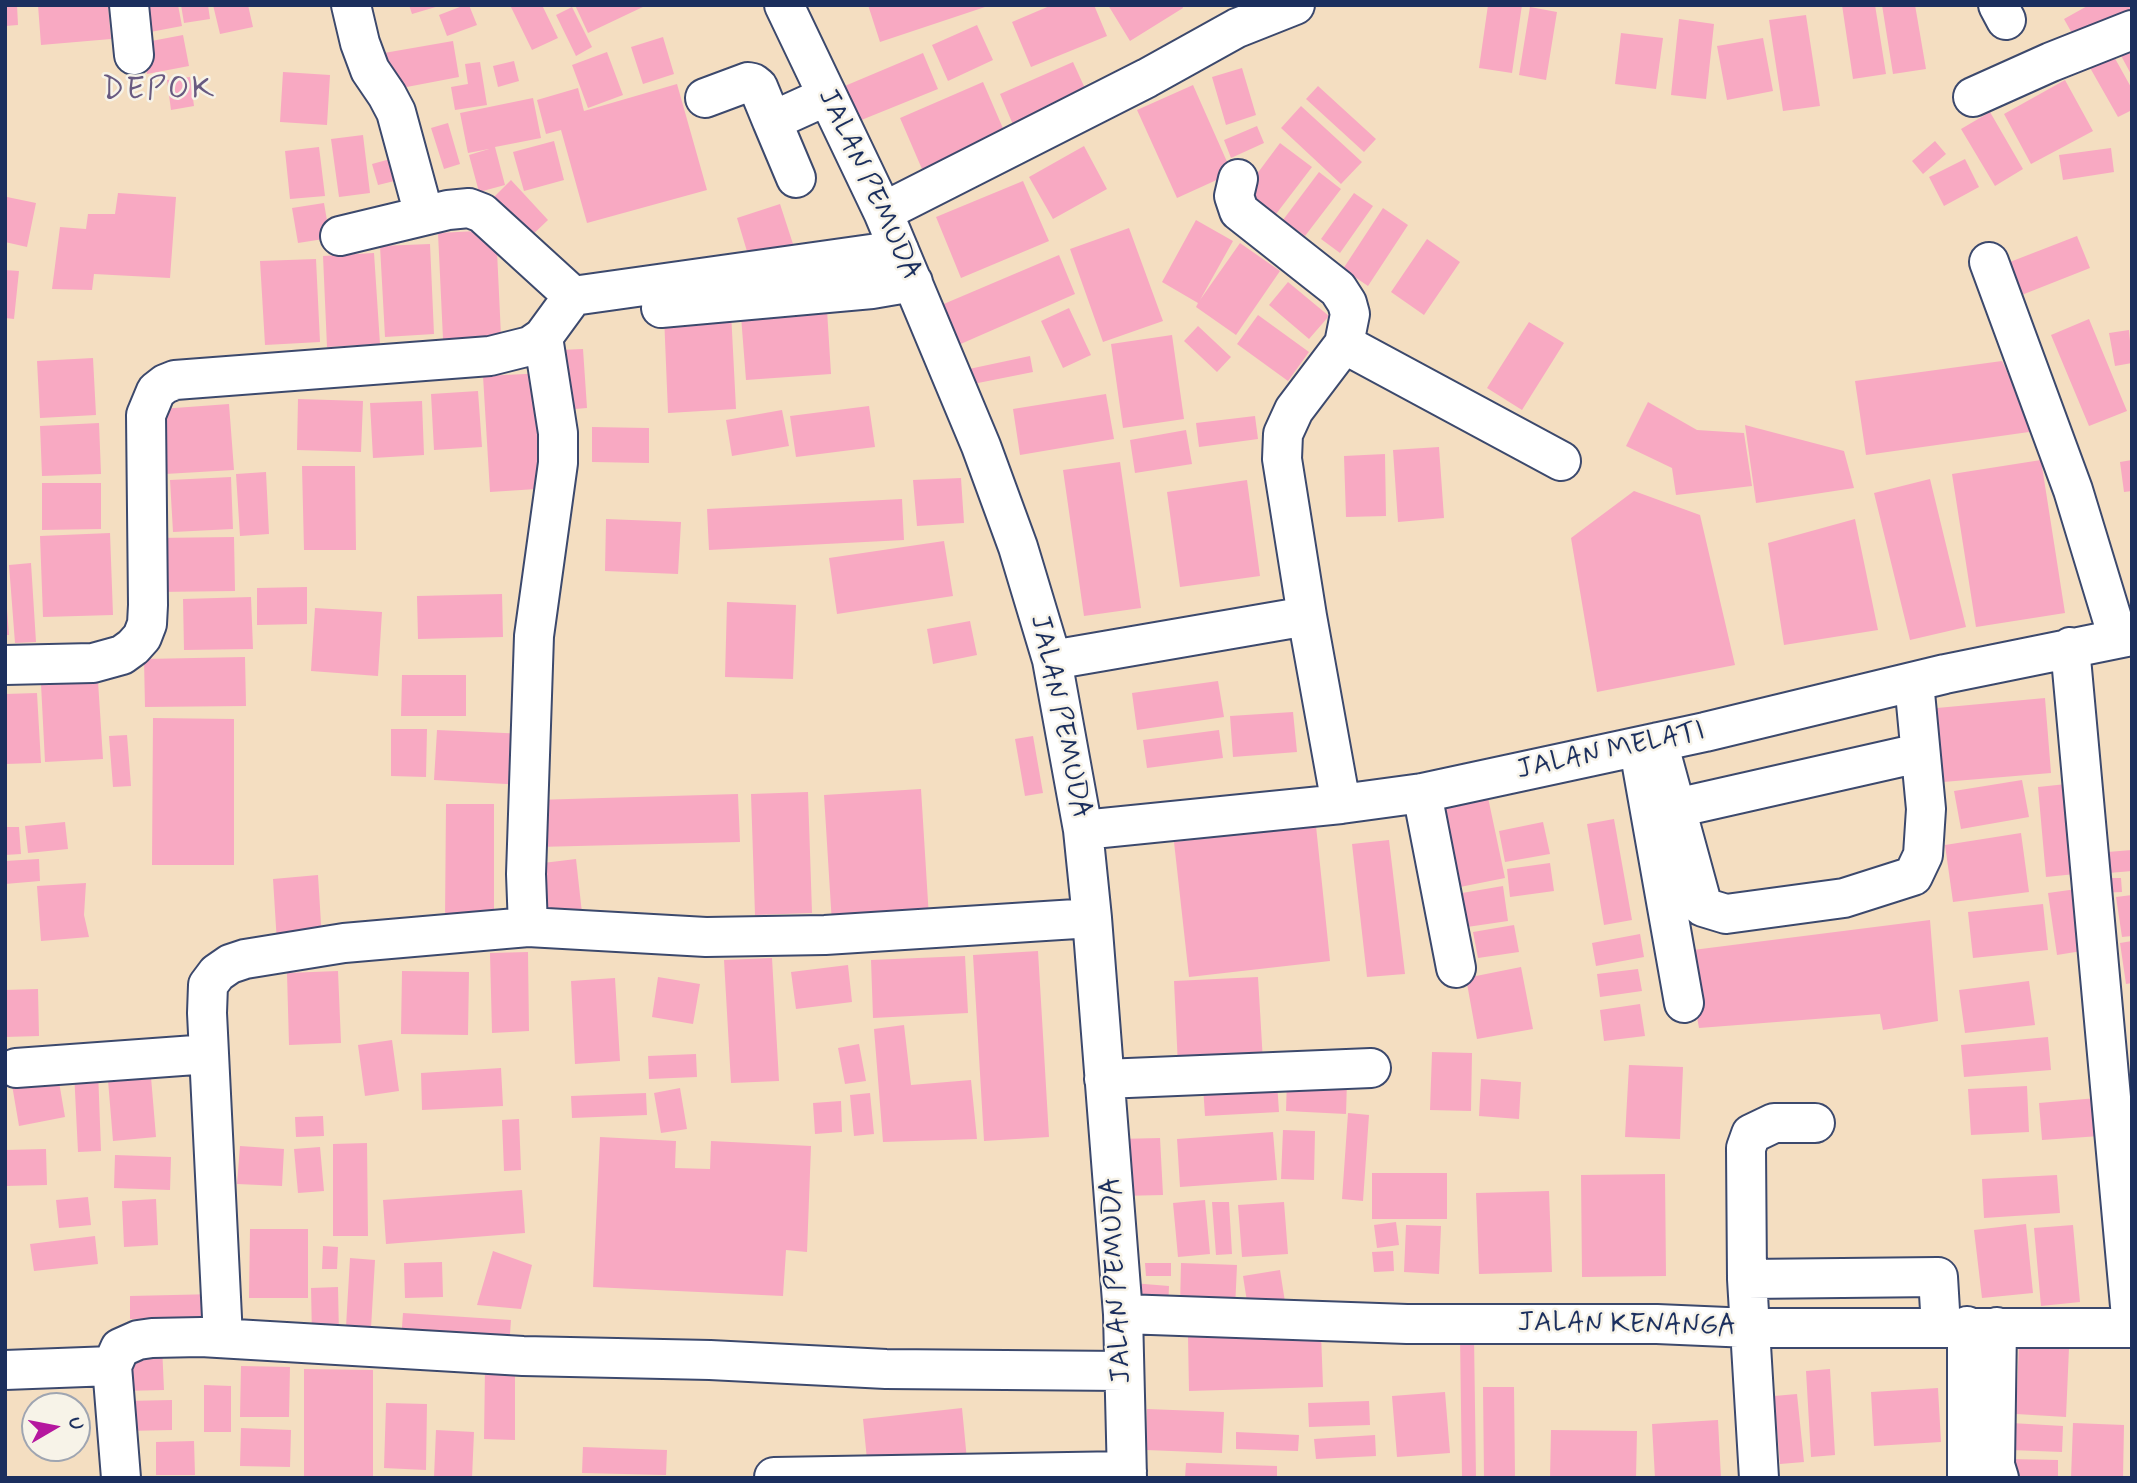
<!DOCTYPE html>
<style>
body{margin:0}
#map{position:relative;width:2137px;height:1483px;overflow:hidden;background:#f4dec1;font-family:Mynerve,sans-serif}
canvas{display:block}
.frame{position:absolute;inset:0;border:7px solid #1b2f5e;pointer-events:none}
.north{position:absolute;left:21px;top:1392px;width:70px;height:70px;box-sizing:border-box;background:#f7f3e8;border:2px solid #9fa5b1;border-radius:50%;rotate:80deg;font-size:19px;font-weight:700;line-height:28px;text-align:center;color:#1b2f5e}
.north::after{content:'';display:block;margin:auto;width:24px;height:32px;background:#b5179e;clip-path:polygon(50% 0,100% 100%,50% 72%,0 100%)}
</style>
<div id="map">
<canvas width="2137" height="1483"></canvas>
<div class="frame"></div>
<div class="north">U</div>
</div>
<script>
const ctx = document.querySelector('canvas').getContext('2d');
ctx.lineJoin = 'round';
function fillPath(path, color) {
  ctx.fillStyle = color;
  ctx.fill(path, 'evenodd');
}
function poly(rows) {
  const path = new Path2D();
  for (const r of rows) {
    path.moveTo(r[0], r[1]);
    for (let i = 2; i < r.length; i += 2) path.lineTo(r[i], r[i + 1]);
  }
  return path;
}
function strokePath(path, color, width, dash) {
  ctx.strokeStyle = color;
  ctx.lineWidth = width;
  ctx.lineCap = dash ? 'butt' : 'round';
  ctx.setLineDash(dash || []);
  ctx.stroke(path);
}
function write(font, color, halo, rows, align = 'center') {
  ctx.font = font + ' Mynerve,sans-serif';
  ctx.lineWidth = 5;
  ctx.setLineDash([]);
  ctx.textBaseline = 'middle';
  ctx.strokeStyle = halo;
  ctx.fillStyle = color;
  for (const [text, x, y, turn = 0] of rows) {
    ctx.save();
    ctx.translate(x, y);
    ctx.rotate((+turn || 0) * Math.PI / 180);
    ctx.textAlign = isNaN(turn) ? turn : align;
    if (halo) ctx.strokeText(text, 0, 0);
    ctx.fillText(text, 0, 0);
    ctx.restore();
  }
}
fillPath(poly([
 [5,5,17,5,18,25,5,26],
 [38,5,108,5,111,39,41,45],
 [139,5,178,5,182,26,145,33],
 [181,5,208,5,210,19,184,23],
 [213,5,248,5,253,27,220,34],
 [409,5,439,5,439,6,412,14],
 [465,5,469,5,477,25,447,36,439,15],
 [510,5,542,5,558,38,532,50],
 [575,5,647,5,588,33],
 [868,5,988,5,988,6,880,42],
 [1052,5,1094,5,1107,36,1031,67,1012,22],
 [1108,5,1182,5,1183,8,1130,41],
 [1488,5,1522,5,1512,73,1479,68],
 [1842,5,1875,5,1886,74,1853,79],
 [1882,5,1915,5,1926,69,1893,74],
 [2089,5,2132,5,2132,13,2078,44,2064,19],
 [572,7,592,47,576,56,556,15],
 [1530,7,1557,12,1546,80,1519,75],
 [1806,15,1820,106,1783,111,1769,20],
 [1679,19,1714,24,1706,99,1671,95],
 [977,25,993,60,948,81,932,45],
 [1621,33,1663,38,1656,89,1615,84],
 [183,35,189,66,147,74,141,43],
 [663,37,674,74,643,84,631,47],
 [1763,38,1773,91,1727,100,1717,46],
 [453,41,459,77,391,90,384,53],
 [2132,42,2132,76,2118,50],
 [607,52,623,95,588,108,572,65],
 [923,53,938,89,854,123,840,88],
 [2112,53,2132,89,2132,110,2118,117,2089,66],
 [514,61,519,81,498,87,493,66],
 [480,62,487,105,455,110,451,87,468,84,465,64],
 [1073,62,1088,95,1014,127,1000,94],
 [1242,68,1256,115,1226,125,1212,77],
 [283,72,330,75,327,125,280,122],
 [190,77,194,106,171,110,167,80],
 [2065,80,2093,131,2031,164,2004,114],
 [983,82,1005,133,922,169,900,118],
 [677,84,707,190,587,223,561,130,546,134,537,100,578,88,584,111],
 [1193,85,1232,173,1177,198,1137,110],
 [1318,86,1376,139,1364,152,1306,99],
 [533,98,541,138,495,147,505,185,479,192,469,155,489,149,468,153,460,113],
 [1301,106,1362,162,1341,184,1281,128],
 [1990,112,2023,169,1995,186,1961,129],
 [448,123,460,164,444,169,431,128],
 [1257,126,1264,143,1231,158,1224,140],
 [363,135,370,193,339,197,331,139],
 [554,141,564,180,524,191,513,152],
 [1935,141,1946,154,1923,174,1912,161],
 [1280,143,1312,167,1273,218,1242,194],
 [1084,146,1107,189,1053,219,1029,177],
 [319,147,325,196,290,199,285,151],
 [2111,148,2114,172,2063,180,2059,155],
 [405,155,411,177,378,185,372,164],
 [1965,159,1979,187,1944,206,1929,177],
 [1319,172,1341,189,1305,236,1283,220],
 [511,180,548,220,526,241,489,202],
 [1023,181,1049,241,961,278,936,217],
 [118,193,176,197,170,278,94,274,92,290,52,289,60,227,86,229,88,214,115,214],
 [1354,193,1373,206,1340,253,1321,239],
 [7,197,36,203,27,247,5,242],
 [324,203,330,238,298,243,292,208],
 [780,204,793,244,749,258,737,218],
 [1383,208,1408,225,1368,286,1343,269],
 [1196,220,1233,241,1200,300,1240,243,1280,271,1236,335,1196,307,1198,303,1162,282],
 [1129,228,1163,321,1103,342,1070,249],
 [496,230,501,336,443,339,438,233],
 [2077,236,2090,268,2009,300,1997,267],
 [1427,239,1460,262,1424,315,1391,292],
 [430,244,434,334,385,337,380,246],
 [374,253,380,344,327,347,323,256],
 [1059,255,1075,294,956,346,939,306],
 [316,259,320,342,265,345,260,261],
 [5,270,19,271,14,319,5,318],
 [1288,282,1329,316,1309,339,1269,305],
 [1069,308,1091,355,1063,368,1041,321],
 [827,310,831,374,746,380,741,316],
 [731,312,736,409,668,413,664,315],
 [1258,315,1309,352,1288,381,1237,344],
 [2089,319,2127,411,2089,426,2051,335],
 [1529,322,1564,343,1522,410,1487,388],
 [1198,326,1231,357,1217,372,1184,341],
 [2129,330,2132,363,2115,366,2109,333],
 [1172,335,1184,419,1123,428,1111,344],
 [583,349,587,408,563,410,560,350],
 [1030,356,1033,372,973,384,969,369],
 [93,358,96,415,40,418,37,361],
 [2002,361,2036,431,1866,455,1855,381],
 [546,373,552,488,490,492,483,376],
 [478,391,482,447,434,450,431,394],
 [1106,394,1114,439,1020,455,1013,409],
 [298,399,363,401,361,452,297,450],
 [422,401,424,455,373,458,370,403],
 [1648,402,1697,430,1744,433,1752,486,1676,495,1672,468,1626,446],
 [229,404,234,470,165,474,161,409],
 [869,406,875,447,796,457,790,416],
 [782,410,789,446,732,456,726,420],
 [1255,416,1258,439,1199,447,1196,423],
 [99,423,101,474,42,476,40,426],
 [1745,425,1844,451,1854,488,1756,503],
 [592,427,649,428,649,463,592,462],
 [1186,430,1192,464,1135,473,1130,440],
 [1439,447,1444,518,1398,522,1393,450],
 [1385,454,1386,516,1346,517,1344,456],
 [2041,460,2065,613,1976,627,1952,474],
 [2132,460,2132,491,2124,492,2120,462],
 [1120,462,1141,608,1084,616,1063,470],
 [302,466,355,466,356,550,304,550],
 [266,472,269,534,240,536,236,474],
 [231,477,233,529,173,532,170,480],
 [961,478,964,523,917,526,913,480],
 [1930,479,1966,627,1910,640,1874,493],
 [1247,480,1260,576,1180,587,1167,492],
 [42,483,101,483,101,529,42,530],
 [1634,491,1700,515,1735,665,1597,692,1571,538],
 [902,499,904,540,709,550,707,509],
 [606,519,681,522,678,574,605,571],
 [1855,519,1878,630,1784,645,1768,543],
 [110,533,113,615,43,617,40,536],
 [234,537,235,591,157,592,156,538],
 [944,541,953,596,837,614,829,558],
 [31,563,36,642,15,643,9,565],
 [307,587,307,624,257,625,257,588],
 [502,594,503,637,418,639,417,596],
 [251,597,253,649,184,650,183,599],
 [727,602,796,605,793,679,725,677],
 [315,608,382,612,378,676,311,671],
 [5,609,7,609,9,635,5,635],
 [970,621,977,655,933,664,927,629],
 [245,657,246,706,145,707,144,659],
 [402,675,466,675,466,716,401,716],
 [98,681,103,759,45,762,41,684],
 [1218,681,1224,717,1137,730,1132,693],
 [37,693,41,763,5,764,5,694],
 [2045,698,2051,773,1943,782,1937,708],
 [1293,712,1297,752,1233,757,1230,716],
 [153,718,234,719,234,865,152,865],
 [391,729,427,729,426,777,391,776],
 [437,730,527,734,524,785,434,780],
 [1219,730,1223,758,1147,768,1143,740],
 [127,735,131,786,113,787,109,736],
 [1033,736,1043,793,1025,796,1015,739],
 [2022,780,2029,817,1961,829,1954,791],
 [2076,783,2085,873,2046,877,2038,787],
 [1486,788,1505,878,1460,887,1442,797],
 [921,789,929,918,832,924,824,795],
 [808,792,812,913,755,915,751,794],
 [738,794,740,842,537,847,535,800],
 [446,804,494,804,494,920,445,920],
 [1614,819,1632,920,1604,925,1587,824],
 [65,822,68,849,28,853,25,826],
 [1543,822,1550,854,1505,862,1499,831],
 [1316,826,1330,961,1189,977,1174,842],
 [5,827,19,827,21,854,5,855],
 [2021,833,2029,892,1953,902,1945,845],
 [1389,840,1405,974,1367,977,1352,844],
 [2132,850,2132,871,2097,874,2095,853],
 [39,859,40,881,5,884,5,861],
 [576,859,582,913,549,917,543,863],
 [1550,863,1554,891,1510,897,1507,869],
 [318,875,322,940,277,943,273,879],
 [2096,878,2121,878,2122,892,2096,893],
 [86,883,84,915,89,937,41,941,37,886],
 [1503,886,1508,921,1467,927,1462,893],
 [2084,888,2094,949,2057,955,2048,893],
 [2132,895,2132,936,2122,937,2116,897],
 [2043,904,2048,950,1973,958,1968,912],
 [1930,920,1938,1021,1883,1030,1880,1014,1699,1028,1685,951],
 [1514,925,1519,952,1478,958,1473,932],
 [1640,934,1644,957,1596,966,1592,943],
 [2132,941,2132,983,2126,984,2120,943],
 [1038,951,1049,1137,984,1141,973,955],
 [528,952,529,1031,492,1033,490,953],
 [965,956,968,1013,873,1018,871,960],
 [772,958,779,1081,731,1083,724,960],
 [848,965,852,1002,796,1009,791,972],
 [1521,967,1533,1029,1477,1039,1466,978],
 [1638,969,1642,991,1600,997,1597,974],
 [338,971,341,1043,289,1045,287,973],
 [402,971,469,972,468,1035,401,1034],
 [658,977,700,984,693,1024,652,1017],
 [1258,977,1263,1062,1178,1066,1174,981],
 [615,978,620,1061,575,1064,571,981],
 [2029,981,2035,1025,1965,1033,1959,990],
 [38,989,39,1036,5,1037,5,990],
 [1640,1004,1645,1036,1604,1041,1600,1010],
 [904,1025,911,1085,971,1080,977,1139,883,1142,874,1029],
 [2048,1037,2051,1070,1964,1077,1961,1045],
 [392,1040,399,1091,365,1096,358,1045],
 [859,1044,866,1081,845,1084,838,1048],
 [1432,1052,1472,1053,1471,1111,1430,1110],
 [696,1054,697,1077,649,1079,648,1056],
 [150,1065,156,1137,113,1141,107,1068],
 [1629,1065,1683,1067,1680,1139,1625,1137],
 [501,1068,503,1106,422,1110,421,1073],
 [98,1070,101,1151,78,1152,74,1071],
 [58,1076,65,1117,19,1126,12,1085],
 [1287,1079,1347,1081,1346,1114,1286,1111],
 [1481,1079,1521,1082,1519,1119,1479,1116],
 [1277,1082,1279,1112,1205,1116,1203,1086],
 [2027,1086,2029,1132,1971,1135,1968,1089],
 [680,1088,687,1129,661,1133,654,1093],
 [646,1093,647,1115,572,1118,571,1096],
 [870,1093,874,1134,854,1136,850,1095],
 [2097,1098,2100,1136,2042,1140,2039,1103],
 [841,1101,842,1132,815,1134,813,1103],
 [1348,1113,1369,1115,1363,1201,1342,1199],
 [323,1116,324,1136,296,1137,295,1117],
 [519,1119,521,1170,504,1171,502,1120],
 [1283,1130,1315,1131,1314,1180,1281,1179],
 [1273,1132,1277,1180,1180,1187,1177,1139],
 [600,1137,676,1141,675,1168,710,1169,711,1141,811,1146,807,1252,786,1250,783,1296,593,1287],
 [1160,1138,1163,1195,1120,1196,1118,1139],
 [367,1143,368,1236,333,1236,333,1144],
 [240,1146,284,1149,282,1186,237,1184],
 [320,1147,324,1191,298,1193,294,1149],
 [46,1149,47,1185,5,1186,5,1150],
 [115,1155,171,1157,170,1190,114,1188],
 [1372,1173,1447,1173,1447,1219,1372,1219],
 [1665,1174,1666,1276,1582,1277,1581,1175],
 [2057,1175,2060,1213,1984,1218,1982,1179],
 [522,1190,525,1233,386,1244,383,1200],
 [1549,1191,1552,1272,1479,1274,1476,1193],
 [88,1197,91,1225,59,1228,56,1200],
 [156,1199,158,1245,124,1247,122,1201],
 [1205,1200,1210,1254,1178,1257,1173,1203],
 [1212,1202,1229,1202,1232,1254,1216,1255],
 [1284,1202,1288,1254,1242,1257,1238,1205],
 [1396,1222,1399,1245,1377,1248,1374,1225],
 [2026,1224,2033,1293,1982,1298,1974,1230],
 [1406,1225,1441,1226,1439,1274,1404,1272],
 [2073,1225,2080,1302,2041,1306,2034,1228],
 [250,1229,308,1229,308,1298,249,1298],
 [95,1236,98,1264,34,1271,30,1244],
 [323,1246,338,1247,337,1269,322,1269],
 [493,1251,532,1265,521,1309,477,1305],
 [1393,1251,1394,1271,1374,1272,1372,1252],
 [350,1258,375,1260,371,1328,346,1327],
 [442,1262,443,1297,405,1298,404,1263],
 [1145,1263,1171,1263,1171,1276,1146,1276],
 [1181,1263,1237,1265,1235,1309,1180,1307],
 [1280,1270,1285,1302,1248,1308,1243,1276],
 [1132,1283,1169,1286,1168,1311,1130,1308],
 [338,1287,339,1336,312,1337,311,1288],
 [217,1294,217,1318,130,1319,130,1296],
 [403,1313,511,1320,509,1348,401,1341],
 [1321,1333,1323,1387,1189,1391,1188,1337],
 [1460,1336,1474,1336,1476,1478,1462,1478],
 [2019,1345,2069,1348,2066,1417,2016,1414],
 [162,1346,164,1390,124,1391,122,1347],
 [241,1366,290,1367,289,1417,240,1417],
 [485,1368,515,1369,515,1440,484,1439],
 [304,1369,373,1370,373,1478,304,1478],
 [1830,1369,1835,1455,1811,1457,1806,1371],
 [204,1385,231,1386,231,1432,204,1432],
 [1483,1387,1514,1387,1515,1478,1484,1478],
 [1938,1388,1941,1442,1874,1446,1871,1392],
 [1445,1392,1450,1453,1397,1457,1392,1396],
 [1797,1394,1804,1462,1780,1464,1774,1396],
 [172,1400,172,1430,127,1431,126,1401],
 [1369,1401,1370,1425,1309,1427,1308,1403],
 [386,1403,427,1404,426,1470,384,1468],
 [962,1408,967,1460,868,1470,863,1419],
 [1147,1409,1224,1412,1222,1453,1146,1450],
 [1718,1420,1721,1478,1655,1478,1652,1424],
 [2011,1423,2063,1426,2062,1452,2010,1450],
 [2073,1423,2124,1425,2123,1478,2071,1478],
 [241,1428,291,1430,290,1467,240,1466],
 [436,1430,474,1432,472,1478,434,1477],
 [1551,1430,1637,1431,1636,1478,1550,1478],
 [1236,1432,1299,1435,1298,1451,1236,1449],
 [1375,1435,1376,1456,1316,1459,1314,1439],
 [194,1441,195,1475,156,1475,156,1442],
 [583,1447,667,1450,666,1475,582,1473],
 [2008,1459,2058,1460,2058,1478,2008,1478],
 [1186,1463,1277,1466,1277,1478,1185,1478]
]), '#f8a9c2');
const minor = poly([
 [129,5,134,55],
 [351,5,360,43,370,70,387,95,396,112,424,215],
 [784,5,883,212,981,446,1018,547,1052,660,1083,830,1092,918,1123,1314,1127,1478],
 [1998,5,2006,20],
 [1973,97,2051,62,2132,30],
 [705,98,748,82,753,83,758,87,772,121,827,96],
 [772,121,796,178],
 [1238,179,1234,196,1239,211,1338,289,1347,303,1350,314,1344,344,1294,410,1283,434,1282,459,1307,616,1341,804],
 [883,212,1147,78,1237,28,1295,5],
 [340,236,448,210,469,208,482,213,573,296],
 [1989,262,2073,490,2118,638],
 [661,308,872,289,913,282],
 [543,337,558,433,558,463,534,636,526,874,528,927,706,937,825,935,1092,918],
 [1344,344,1561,461],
 [1052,660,1307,616],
 [5,665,93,663,122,655,133,647,142,637,147,624,148,605,146,415,156,391,165,384,175,380,490,356,530,346,543,337,573,296,899,250],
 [1658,742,1703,907,1726,914,1844,898,1913,876,1923,855,1926,809,1914,682],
 [1642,766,1684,1003],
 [1422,793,1456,968],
 [1676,808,1919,753],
 [1083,830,1341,804,1422,793,1705,732,1945,674,2132,636],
 [16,1068,209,1054],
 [1104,1079,1371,1068],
 [1747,1279,1938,1277,1941,1327],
 [1123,1314,1407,1324,1657,1324,1750,1328,2132,1328,2070,647],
 [1997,1327,1995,1465,1999,1478],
 [223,1338,207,1013,208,985,217,973,230,964,245,959,344,943,528,927],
 [5,1370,112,1366],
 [774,1477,1127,1471],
 [121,1478,112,1366,120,1348,138,1340,152,1338,201,1337,523,1356,710,1360,886,1369,1124,1371],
 [1759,1478,1747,1279,1746,1148,1751,1134,1774,1123,1815,1123],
 [1967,1478,1967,1326]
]);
strokePath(minor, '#3c496d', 42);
strokePath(minor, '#fff', 38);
write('28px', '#1b2f5e', '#f7f3e8', [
 ["JALAN PEMUDA",868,185,65],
 ["JALAN PEMUDA",1059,717,78],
 ["JALAN MELATI",1611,752,-12],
 ["JALAN PEMUDA",1118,1280,-93],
 ["JALAN KENANGA",1627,1326,1]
]);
ctx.letterSpacing = '2px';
write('32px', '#685a81', '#f7f3e8', [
 ["DEPOK",159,91]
]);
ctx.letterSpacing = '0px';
</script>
